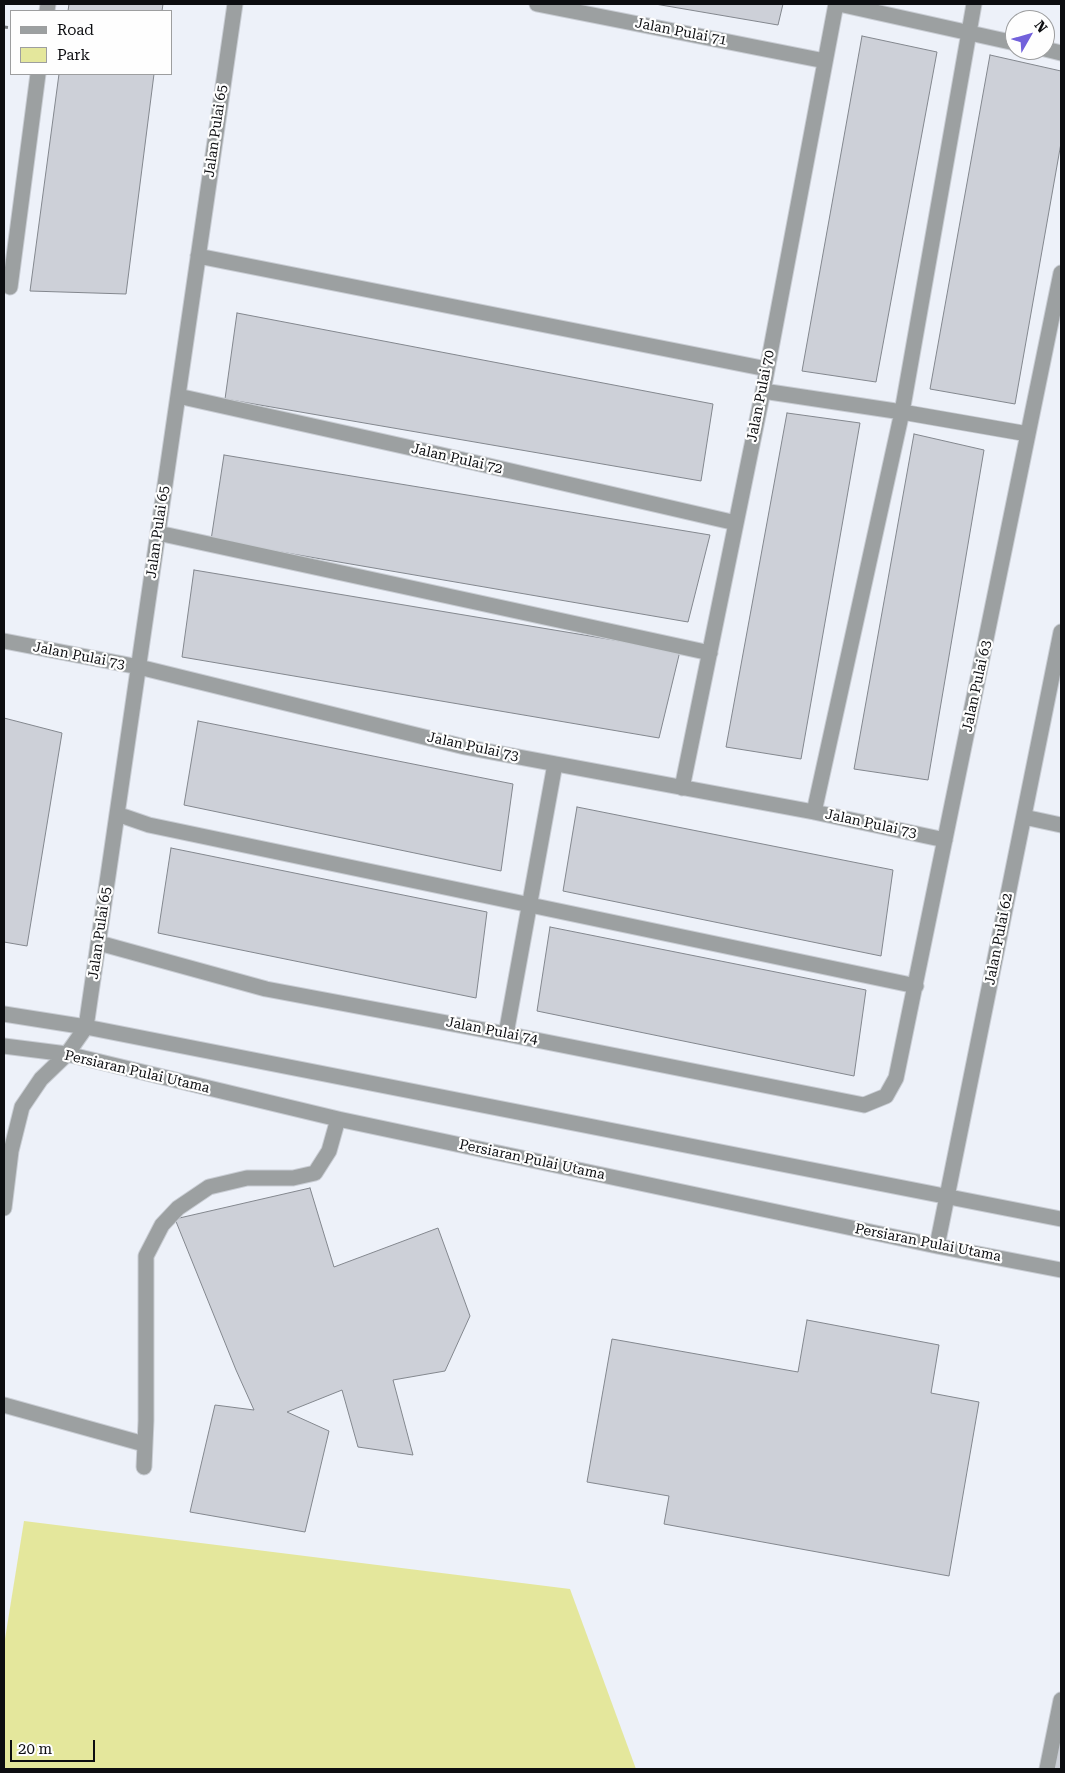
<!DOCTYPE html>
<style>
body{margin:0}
#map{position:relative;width:1065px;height:1773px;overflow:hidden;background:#edf1f9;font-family:"Roboto Serif",serif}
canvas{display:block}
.frame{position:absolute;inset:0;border:5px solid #0c0d10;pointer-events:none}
.legend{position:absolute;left:10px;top:10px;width:162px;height:65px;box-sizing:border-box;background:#fefefe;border:1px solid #9d9e9f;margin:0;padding:6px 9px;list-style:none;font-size:15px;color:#0c0d10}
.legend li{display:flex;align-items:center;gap:10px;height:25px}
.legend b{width:25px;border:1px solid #9d9e9f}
.north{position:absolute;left:1005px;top:10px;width:50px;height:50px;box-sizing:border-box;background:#fefefe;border:1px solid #9d9e9f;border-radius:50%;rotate:52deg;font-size:14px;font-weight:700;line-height:20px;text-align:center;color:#0c0d10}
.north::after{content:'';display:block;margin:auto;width:18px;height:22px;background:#7261db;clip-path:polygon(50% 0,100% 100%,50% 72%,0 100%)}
.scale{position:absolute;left:10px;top:1740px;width:85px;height:22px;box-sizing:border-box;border:2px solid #0c0d10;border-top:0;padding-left:6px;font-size:15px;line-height:18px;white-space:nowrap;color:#0c0d10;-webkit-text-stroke:4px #fefefe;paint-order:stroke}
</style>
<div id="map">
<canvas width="1065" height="1773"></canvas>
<div class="frame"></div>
<ul class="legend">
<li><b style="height:6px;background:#9ca0a1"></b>Road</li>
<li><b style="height:14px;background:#e4e79c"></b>Park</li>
</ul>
<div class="north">N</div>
<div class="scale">20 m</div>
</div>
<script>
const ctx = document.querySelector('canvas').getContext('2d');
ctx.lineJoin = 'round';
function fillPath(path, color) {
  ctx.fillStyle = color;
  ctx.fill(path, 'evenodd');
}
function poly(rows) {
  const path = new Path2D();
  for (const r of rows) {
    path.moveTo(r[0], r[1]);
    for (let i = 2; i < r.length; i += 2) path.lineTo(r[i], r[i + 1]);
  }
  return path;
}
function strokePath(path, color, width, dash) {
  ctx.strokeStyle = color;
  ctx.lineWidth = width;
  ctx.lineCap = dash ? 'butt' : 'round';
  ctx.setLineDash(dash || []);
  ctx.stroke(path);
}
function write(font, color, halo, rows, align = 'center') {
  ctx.font = font + ' "Roboto Serif",serif';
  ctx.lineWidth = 4.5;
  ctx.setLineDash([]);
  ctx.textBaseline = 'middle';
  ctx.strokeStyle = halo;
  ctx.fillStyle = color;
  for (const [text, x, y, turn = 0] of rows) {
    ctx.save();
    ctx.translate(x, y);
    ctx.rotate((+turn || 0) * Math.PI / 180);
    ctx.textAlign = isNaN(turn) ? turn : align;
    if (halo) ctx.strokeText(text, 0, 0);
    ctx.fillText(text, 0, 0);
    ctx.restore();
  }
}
fillPath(poly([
 [24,1521,570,1589,636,1769,4,1769,4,1645]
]), '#e4e79c');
const building = poly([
 [69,4,163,4,162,11,68,11,69,4],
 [655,4,783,4,778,25,655,4],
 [862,36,937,52,876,382,802,371,862,36],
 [990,55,1061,71,1061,143,1015,404,930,389,990,55],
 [59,74,154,74,126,294,30,291,59,74],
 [237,313,713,404,701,481,225,399,237,313],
 [787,413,860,423,801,759,726,747,787,413],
 [914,434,984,450,928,780,854,769,914,434],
 [224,455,710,535,688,622,211,540,224,455],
 [194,570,680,651,659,738,182,657,194,570],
 [4,718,62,733,27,946,4,942,4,718],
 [198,721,513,784,501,871,184,805,198,721],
 [577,807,893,870,881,956,563,891,577,807],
 [171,848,487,912,476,998,158,933,171,848],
 [550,927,866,990,854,1076,537,1011,550,927],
 [310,1188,334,1267,438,1228,470,1316,445,1371,393,1380,413,1455,358,1447,342,1390,287,1412,329,1431,305,1532,190,1512,215,1405,254,1410,236,1370,175,1219,310,1188],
 [807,1320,939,1345,931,1393,979,1402,949,1576,664,1524,669,1496,587,1482,612,1339,798,1372,807,1320],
 [1061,1730,1061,1769,1054,1769,1061,1730]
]);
fillPath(building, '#cdd0d8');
strokePath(building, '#83878e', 1);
const minor = poly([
 [537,4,825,61],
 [839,4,1015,43],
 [47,11,48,4],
 [1045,49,1061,53],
 [198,256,767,369],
 [10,287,38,74],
 [763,391,902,412,1028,434],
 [178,396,407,447,736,523],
 [158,533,710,653],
 [4,641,139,667,465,747,814,812,945,840],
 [682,788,763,391,836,4],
 [814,812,902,412,974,4],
 [117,814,149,825,916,986],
 [1024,817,1061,825],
 [99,943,266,989,506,1034,864,1105,886,1096,896,1078,1061,273],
 [4,1014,86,1027,1061,1219],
 [506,1034,555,764],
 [4,1046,67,1054,338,1119,937,1246,1061,1270],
 [4,1208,11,1151,22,1107,41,1079,67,1054,86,1027,235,4],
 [937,1246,1061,632],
 [4,1405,144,1444],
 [144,1467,146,1421,146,1256,162,1225,178,1208,209,1187,247,1178,293,1178,315,1173,329,1151,338,1119],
 [1047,1769,1061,1700]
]);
strokePath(minor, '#c9cdd4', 17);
strokePath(poly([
 [4,27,11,28]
]), '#7c7f84', 3, [4, 2.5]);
strokePath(minor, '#9ca0a1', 15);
write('14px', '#0c0d10', '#fefefe', [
 ["Jalan Pulai 71",681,32,11],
 ["Jalan Pulai 65",216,131,-82],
 ["Jalan Pulai 70",761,396,-79],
 ["Jalan Pulai 72",457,459,13],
 ["Jalan Pulai 65",158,532,-82],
 ["Jalan Pulai 73",79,656,11],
 ["Jalan Pulai 63",977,686,-78],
 ["Jalan Pulai 73",473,747,12],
 ["Jalan Pulai 73",871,824,12],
 ["Jalan Pulai 65",100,933,-82],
 ["Jalan Pulai 62",999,939,-79],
 ["Jalan Pulai 74",492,1031,11],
 ["Persiaran Pulai Utama",137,1072,13],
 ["Persiaran Pulai Utama",532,1160,12],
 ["Persiaran Pulai Utama",928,1243,11]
]);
</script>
